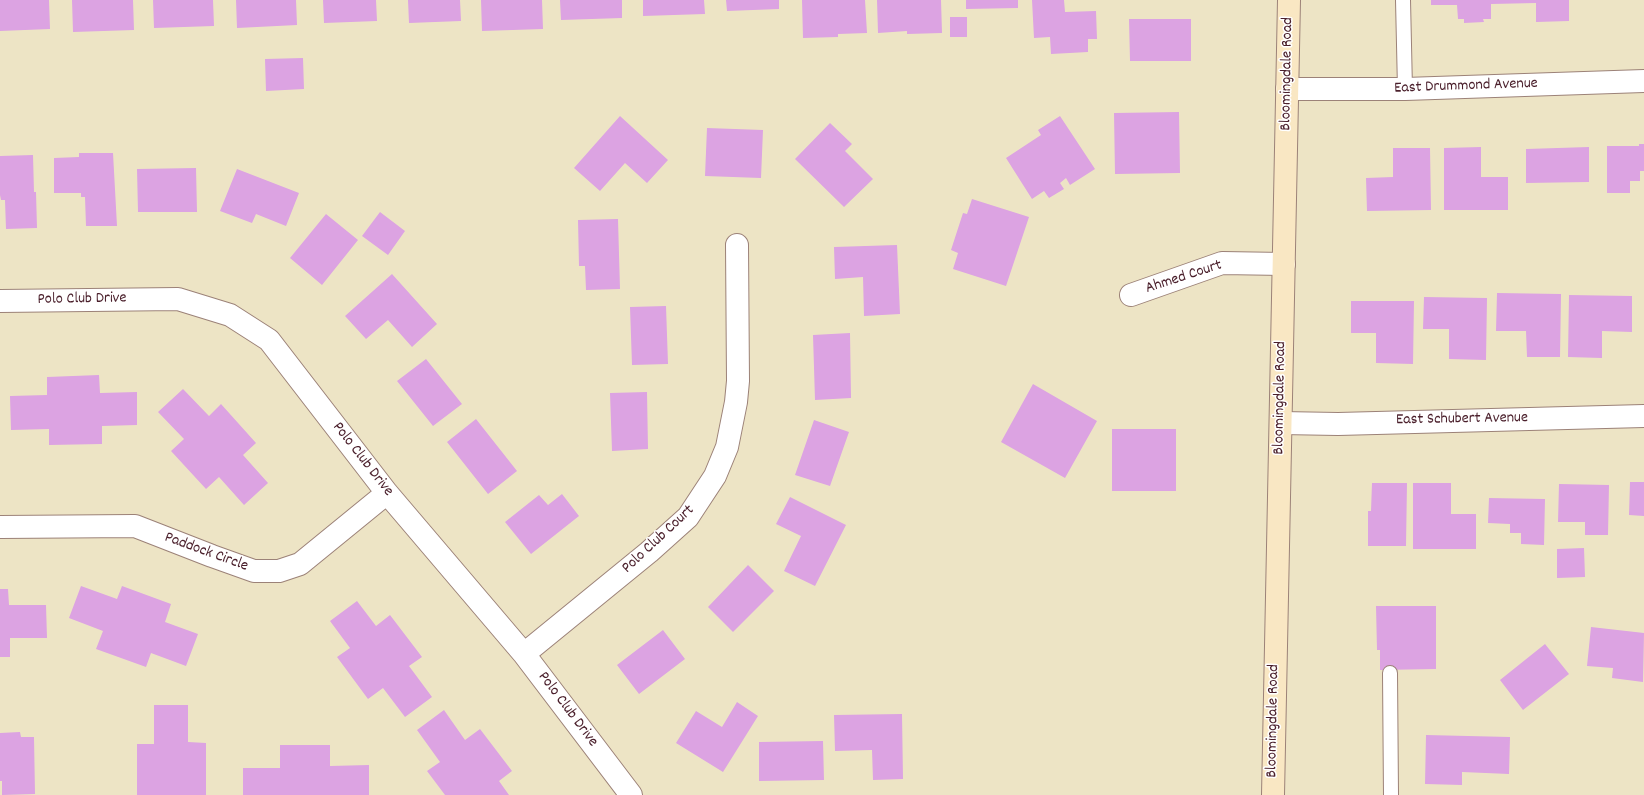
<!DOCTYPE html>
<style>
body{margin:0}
canvas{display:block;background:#ede4c5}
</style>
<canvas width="1644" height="795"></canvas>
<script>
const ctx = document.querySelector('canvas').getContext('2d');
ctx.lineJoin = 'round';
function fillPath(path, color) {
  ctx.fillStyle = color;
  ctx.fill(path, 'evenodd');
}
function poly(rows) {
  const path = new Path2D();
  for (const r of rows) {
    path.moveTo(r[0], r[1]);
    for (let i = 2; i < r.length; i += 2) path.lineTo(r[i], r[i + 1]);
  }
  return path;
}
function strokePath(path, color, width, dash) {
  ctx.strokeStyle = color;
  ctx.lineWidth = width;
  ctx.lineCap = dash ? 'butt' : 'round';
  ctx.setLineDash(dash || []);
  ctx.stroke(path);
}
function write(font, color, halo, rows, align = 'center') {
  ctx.font = font + ' Dekko,sans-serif';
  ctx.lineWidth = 3;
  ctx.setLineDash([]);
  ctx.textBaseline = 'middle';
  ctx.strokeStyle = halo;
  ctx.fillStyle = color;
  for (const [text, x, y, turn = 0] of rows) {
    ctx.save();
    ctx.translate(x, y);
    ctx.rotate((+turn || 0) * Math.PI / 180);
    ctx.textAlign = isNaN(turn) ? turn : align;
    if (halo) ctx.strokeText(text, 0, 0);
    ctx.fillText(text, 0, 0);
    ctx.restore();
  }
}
fillPath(poly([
 [0,0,49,0,50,29,0,31],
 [72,0,133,0,134,30,73,32],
 [153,0,213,0,214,26,154,28],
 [236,0,296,0,297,25,237,28],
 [323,0,376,0,377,21,324,23],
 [408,0,460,0,461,21,409,23],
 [481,0,542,0,543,29,482,31],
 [560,0,622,0,622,18,561,20],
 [643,0,704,0,705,14,643,16],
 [726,0,779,0,779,9,727,11],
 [802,0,865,0,867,33,838,34,838,37,803,38],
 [877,0,941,0,942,33,907,34,907,31,878,33],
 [966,0,1018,0,1018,8,966,9],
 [1032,0,1064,0,1065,12,1096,11,1097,39,1088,39,1088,52,1051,54,1050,37,1034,38],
 [1431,0,1569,0,1569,21,1536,22,1536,3,1491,4,1491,19,1483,19,1484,22,1464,23,1464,19,1458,19,1457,5,1431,5],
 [950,17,967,17,967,37,950,37],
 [1129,19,1191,19,1191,61,1130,61],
 [303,58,304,89,266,91,265,59],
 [1179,112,1180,173,1115,174,1114,113],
 [620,116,668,160,647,183,625,163,600,191,574,168],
 [1060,116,1095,169,1070,185,1066,178,1060,183,1064,189,1049,198,1044,191,1032,199,1006,158,1041,135,1038,130],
 [830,123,852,144,845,151,873,179,844,207,795,159],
 [707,128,763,130,761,178,705,176],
 [1639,144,1644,144,1644,171,1640,171,1640,181,1630,181,1630,193,1607,193,1607,146,1639,146],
 [1481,147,1481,177,1508,177,1508,210,1444,210,1444,148],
 [1589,147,1589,182,1526,183,1526,149],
 [1393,148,1430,148,1431,210,1367,211,1366,178,1393,177],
 [79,153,113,153,117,226,86,226,85,197,81,197,81,193,54,193,54,158,79,157],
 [33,155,34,192,36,192,37,228,6,229,5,200,1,200,0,195,0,156],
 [196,168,197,212,138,212,137,169],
 [237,169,299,193,286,226,256,214,252,223,220,211],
 [972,199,1029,217,1006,286,953,269,958,253,951,250,963,213,967,214],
 [380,212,405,231,388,255,362,236],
 [326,214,358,240,322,285,290,258],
 [618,219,620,289,586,290,585,266,579,266,578,220],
 [897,245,900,314,864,316,863,277,835,279,834,247],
 [392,274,437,324,412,347,388,320,366,339,345,316],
 [1497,293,1561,294,1560,357,1527,357,1526,331,1496,331],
 [1569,295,1632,296,1632,332,1602,331,1602,358,1568,357],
 [1424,297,1487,298,1486,360,1449,359,1449,329,1423,329],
 [1351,301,1414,301,1413,364,1376,363,1376,333,1351,333],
 [666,306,668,364,632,365,630,307],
 [850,333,851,398,815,400,813,335],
 [426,359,462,404,433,426,397,381],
 [99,375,100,393,137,392,137,425,102,426,102,444,49,445,49,429,11,430,10,396,47,395,47,377],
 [1033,384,1097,421,1065,478,1001,442],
 [183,389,209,416,221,404,256,443,243,455,268,483,244,505,219,477,206,489,171,451,184,439,158,412],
 [647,392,648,449,612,451,610,393],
 [476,419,517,471,488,494,447,442],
 [814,420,849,432,830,486,795,475],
 [1112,429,1176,429,1176,491,1112,491],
 [1630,482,1644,482,1644,516,1629,515],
 [1372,483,1407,483,1406,546,1368,546,1368,511,1371,511],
 [1413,483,1451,483,1451,514,1476,514,1476,549,1413,549],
 [1559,484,1609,485,1608,535,1585,535,1585,522,1558,522],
 [562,494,579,516,531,554,505,522,539,495,548,505],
 [790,497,846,525,815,586,784,571,801,536,776,524],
 [1489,498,1545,499,1544,545,1521,544,1521,533,1510,533,1510,524,1488,523],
 [1584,548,1585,577,1557,578,1557,549],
 [748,565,774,591,733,632,708,607],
 [81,586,117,599,122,586,171,604,165,622,198,634,186,666,151,653,146,667,96,649,103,631,69,618],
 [0,589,8,589,9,605,46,605,47,638,10,638,10,657,0,657],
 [357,601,376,626,390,615,422,657,409,666,432,697,405,717,383,688,368,699,337,657,350,648,330,621],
 [1376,606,1436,606,1436,669,1380,670,1380,650,1377,650],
 [1591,627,1644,633,1643,682,1612,678,1613,668,1587,666],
 [663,630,685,659,639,694,617,665],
 [1545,644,1569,674,1523,710,1500,680],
 [737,702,758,716,723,772,676,743,696,711,722,727],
 [154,705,188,705,188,742,206,743,206,795,137,795,137,744,154,744],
 [444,710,465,740,480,729,512,771,499,781,509,795,445,795,427,771,440,762,417,730],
 [902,714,903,779,873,780,872,750,835,751,834,715],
 [20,732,21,737,34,737,35,794,2,795,2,781,0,781,0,733],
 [1426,735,1510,737,1509,774,1462,772,1462,785,1425,784],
 [823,741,824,780,759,781,759,742],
 [280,745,330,745,330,766,369,765,369,795,243,795,243,768,280,768]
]), '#dca3e2');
const service = poly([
 [1403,0,1405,89],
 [1390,673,1391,795]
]);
const minor = poly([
 [1287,89,1405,89,1644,81],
 [1131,295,1222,263,1284,264],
 [0,301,178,299,230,315,269,340,387,493,524,654,631,795],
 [1281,423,1338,424,1644,416],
 [0,527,135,526,212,556,254,571,279,571,300,564,387,493],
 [524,654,649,552,688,517,715,476,727,447,736,402,738,381,737,245]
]);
const secondary = poly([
 [1273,795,1289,0]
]);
strokePath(service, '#9c8278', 16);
strokePath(minor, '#9c8278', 24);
strokePath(secondary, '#9c8278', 24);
strokePath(service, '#fff', 14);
strokePath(minor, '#fff', 22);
strokePath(secondary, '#f9e7c3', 22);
write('16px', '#4a1f2b', '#fff', [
 ["Bloomingdale Road",1288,74,-89],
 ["East Drummond Avenue",1466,87,-2],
 ["Ahmed Court",1184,278,-18],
 ["Polo Club Drive",82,300,-1],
 ["Bloomingdale Road",1281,398,-89],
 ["East Schubert Avenue",1462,420,-1],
 ["Polo Club Drive",362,460,52],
 ["Polo Club Court",659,540,-43],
 ["Paddock Circle",206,553,20],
 ["Polo Club Drive",567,710,53],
 ["Bloomingdale Road",1274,721,-89]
]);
</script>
